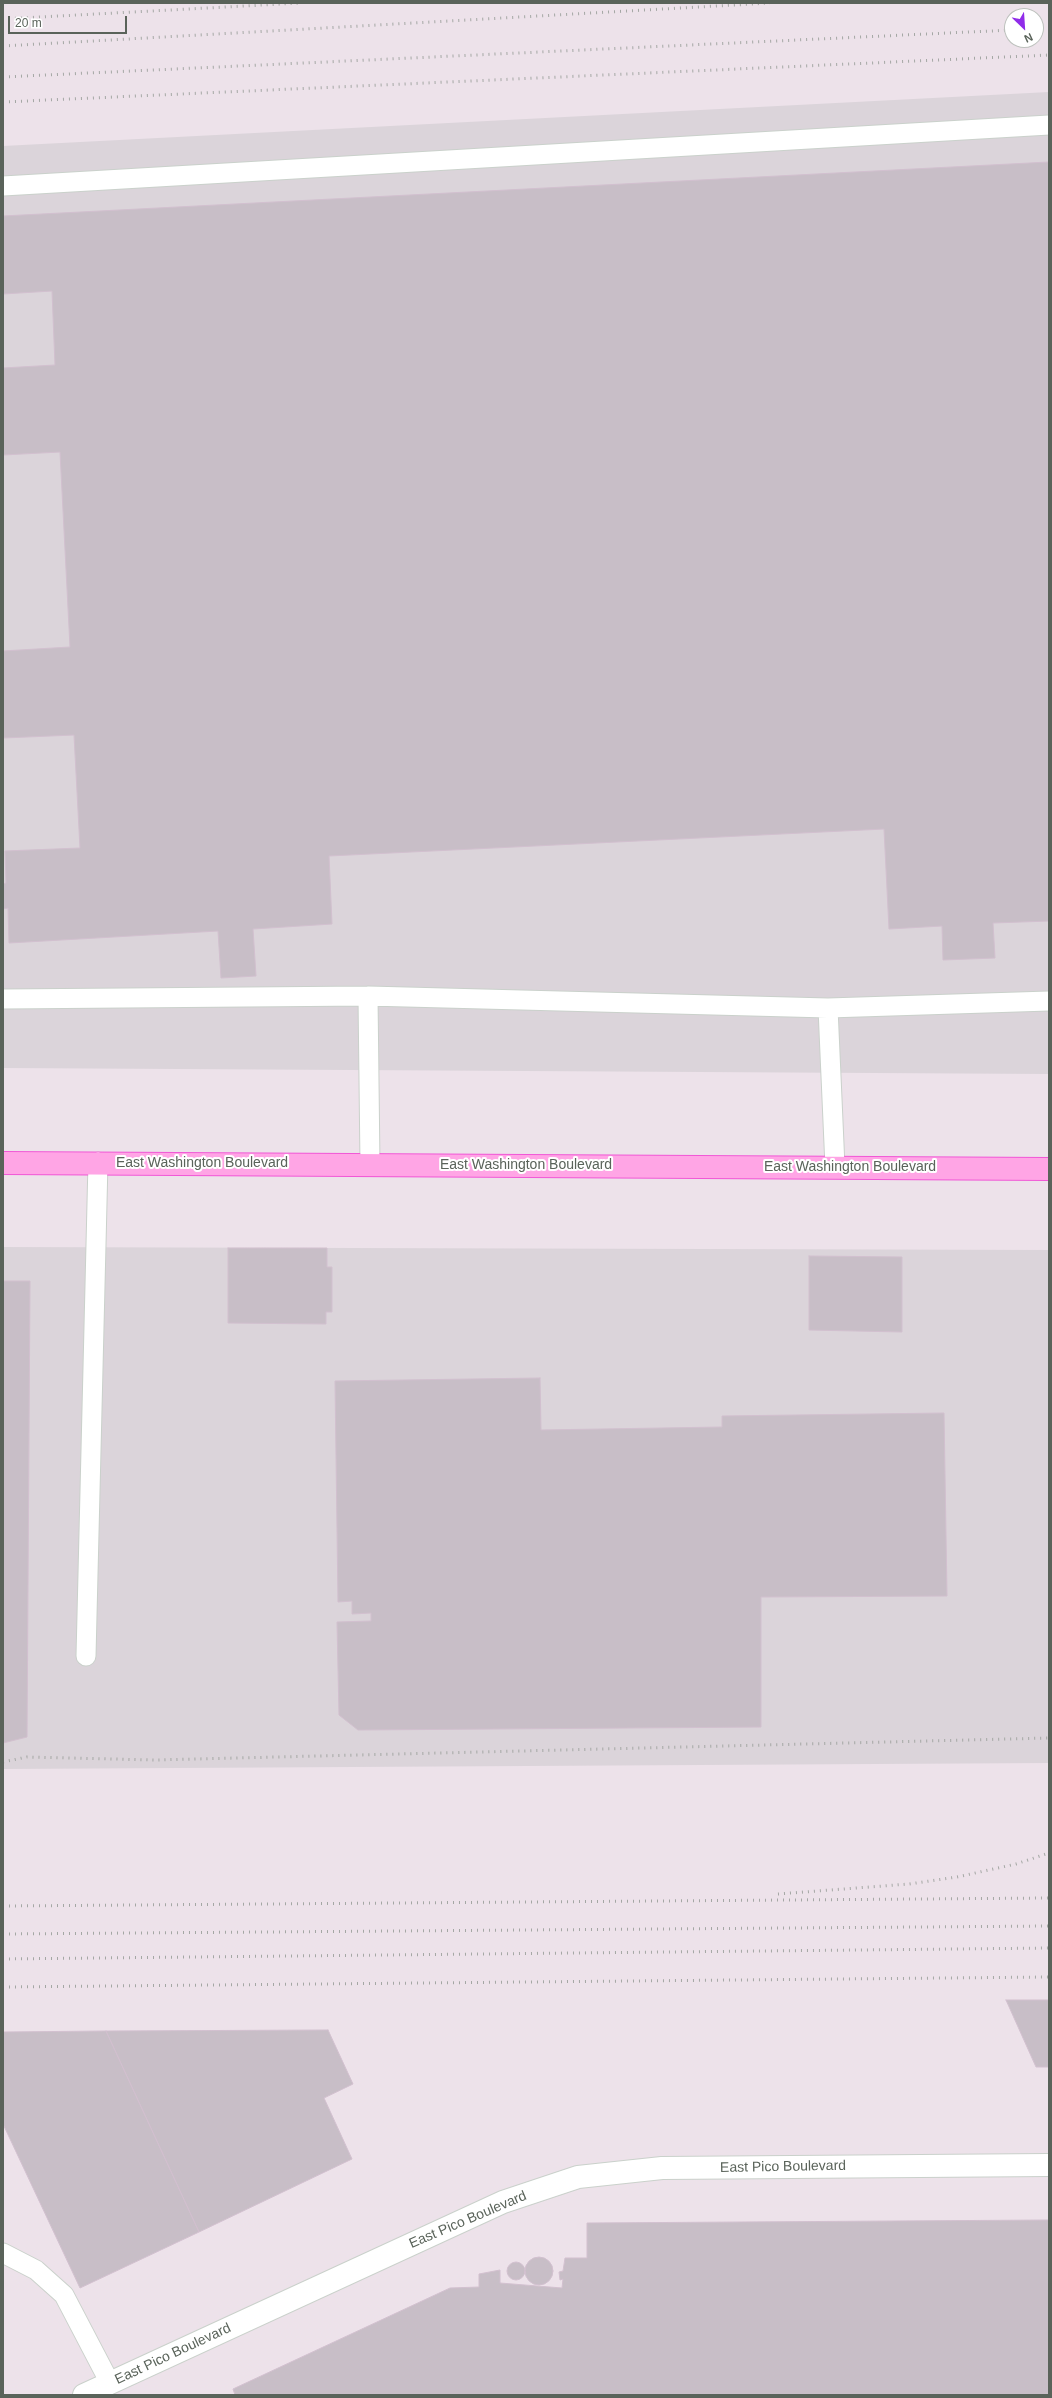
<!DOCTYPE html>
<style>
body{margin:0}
#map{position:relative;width:1052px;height:2398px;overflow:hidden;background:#ede2ea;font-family:Helvetica,sans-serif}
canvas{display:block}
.frame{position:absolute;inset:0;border:4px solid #5a635a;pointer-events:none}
.north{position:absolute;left:1004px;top:8px;width:40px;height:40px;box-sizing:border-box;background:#fff;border:1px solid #bdc1bd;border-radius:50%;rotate:155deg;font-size:11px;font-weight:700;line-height:16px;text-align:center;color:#5a635a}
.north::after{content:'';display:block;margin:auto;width:14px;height:18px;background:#902ce9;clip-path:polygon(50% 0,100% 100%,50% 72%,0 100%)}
.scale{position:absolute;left:8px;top:16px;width:119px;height:18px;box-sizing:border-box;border:2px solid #5a635a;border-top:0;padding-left:5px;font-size:12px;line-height:14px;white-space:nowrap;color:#5a635a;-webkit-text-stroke:3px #fff;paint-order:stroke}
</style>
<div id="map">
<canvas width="1052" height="2398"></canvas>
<div class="frame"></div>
<div class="north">N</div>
<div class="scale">20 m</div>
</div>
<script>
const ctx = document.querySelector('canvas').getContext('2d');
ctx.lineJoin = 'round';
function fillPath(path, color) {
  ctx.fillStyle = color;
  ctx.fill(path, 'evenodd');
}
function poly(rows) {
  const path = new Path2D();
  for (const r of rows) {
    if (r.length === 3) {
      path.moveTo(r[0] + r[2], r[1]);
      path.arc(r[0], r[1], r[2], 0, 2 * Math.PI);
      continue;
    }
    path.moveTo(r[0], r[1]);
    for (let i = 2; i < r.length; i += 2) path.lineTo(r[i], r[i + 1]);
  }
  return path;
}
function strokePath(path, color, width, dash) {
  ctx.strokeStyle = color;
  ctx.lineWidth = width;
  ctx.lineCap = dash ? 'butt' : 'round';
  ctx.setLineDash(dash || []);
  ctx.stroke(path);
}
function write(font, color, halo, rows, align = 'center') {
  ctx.font = font + ' Helvetica,sans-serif';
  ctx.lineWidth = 4;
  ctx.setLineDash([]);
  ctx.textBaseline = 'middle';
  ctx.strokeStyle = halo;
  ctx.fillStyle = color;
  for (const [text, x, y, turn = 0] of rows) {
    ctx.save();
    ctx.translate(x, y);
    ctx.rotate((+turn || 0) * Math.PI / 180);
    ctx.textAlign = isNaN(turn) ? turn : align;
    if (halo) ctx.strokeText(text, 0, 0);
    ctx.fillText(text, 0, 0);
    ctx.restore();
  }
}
fillPath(poly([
 [1049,92,1049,1074,3,1068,3,146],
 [3,1247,1049,1250,1049,1763,3,1769]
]), '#dbd4da');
const building = poly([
 [1049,162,1049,921,993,923,995,958,943,960,942,926,889,929,884,829,329,856,332,924,253,929,256,976,221,978,218,931,9,943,8,908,3,909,3,884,6,883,5,851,80,848,74,735,3,738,3,651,70,647,60,452,3,455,3,368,55,365,52,291,3,294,3,216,1049,162],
 [228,1248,327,1248,327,1267,332,1267,332,1312,326,1312,326,1324,228,1323,228,1248],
 [809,1256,902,1257,902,1332,809,1330,809,1256],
 [3,1281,30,1281,27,1737,3,1743,3,1281],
 [540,1378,541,1430,722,1427,722,1416,944,1413,947,1596,761,1597,761,1727,358,1730,339,1715,337,1622,371,1621,371,1613,352,1614,352,1601,338,1602,335,1381,540,1378],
 [1006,2000,1049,2000,1049,2067,1036,2067,1006,2000],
 [328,2030,353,2084,324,2098,352,2159,199,2232,106,2031,328,2030],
 [106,2031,199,2232,80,2288,3,2124,3,2032,106,2031],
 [1049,2220,1049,2395,235,2395,233,2389,450,2288,479,2287,479,2274,500,2270,500,2283,562,2288,563,2279,560,2280,559,2272,563,2271,565,2258,587,2258,587,2223,1049,2220],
 [539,2271,14],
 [516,2271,9]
]);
fillPath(building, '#c8bec7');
strokePath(building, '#d2c0cf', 1);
const lane = poly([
 [3,186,1049,125],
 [368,996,370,1165],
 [3,999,368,996,828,1008,1049,1001],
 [828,1008,835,1167],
 [86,1656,98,1162],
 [3,2253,36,2270,64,2295,110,2383]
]);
const street = poly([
 [84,2395,503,2202,578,2177,662,2168,1049,2165]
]);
const primary = poly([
 [3,1163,1049,1169]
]);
strokePath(lane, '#cad1cb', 21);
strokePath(street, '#cad1cb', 24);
strokePath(primary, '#f157d6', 24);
strokePath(lane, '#fff', 19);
strokePath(street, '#fff', 22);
strokePath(primary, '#ffa5e5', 22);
strokePath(poly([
 [3,19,300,3],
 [1036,29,1049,29],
 [3,46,770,3],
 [3,77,1012,30],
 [3,102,1049,55],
 [3,1762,27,1757,155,1760,1049,1738],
 [778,1894,909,1884,957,1877,1016,1864,1049,1853],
 [3,1906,1049,1898],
 [3,1934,1049,1926],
 [3,1959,1049,1948],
 [3,1987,1049,1977]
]), '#a4a7a4', 3, [1, 5]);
write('14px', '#5a635a', '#fff', [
 ["East Washington Boulevard",202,1163],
 ["East Washington Boulevard",526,1165],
 ["East Washington Boulevard",850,1167],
 ["East Pico Boulevard",783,2167,-1],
 ["East Pico Boulevard",468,2220,-23],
 ["East Pico Boulevard",173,2354,-25]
]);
</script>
